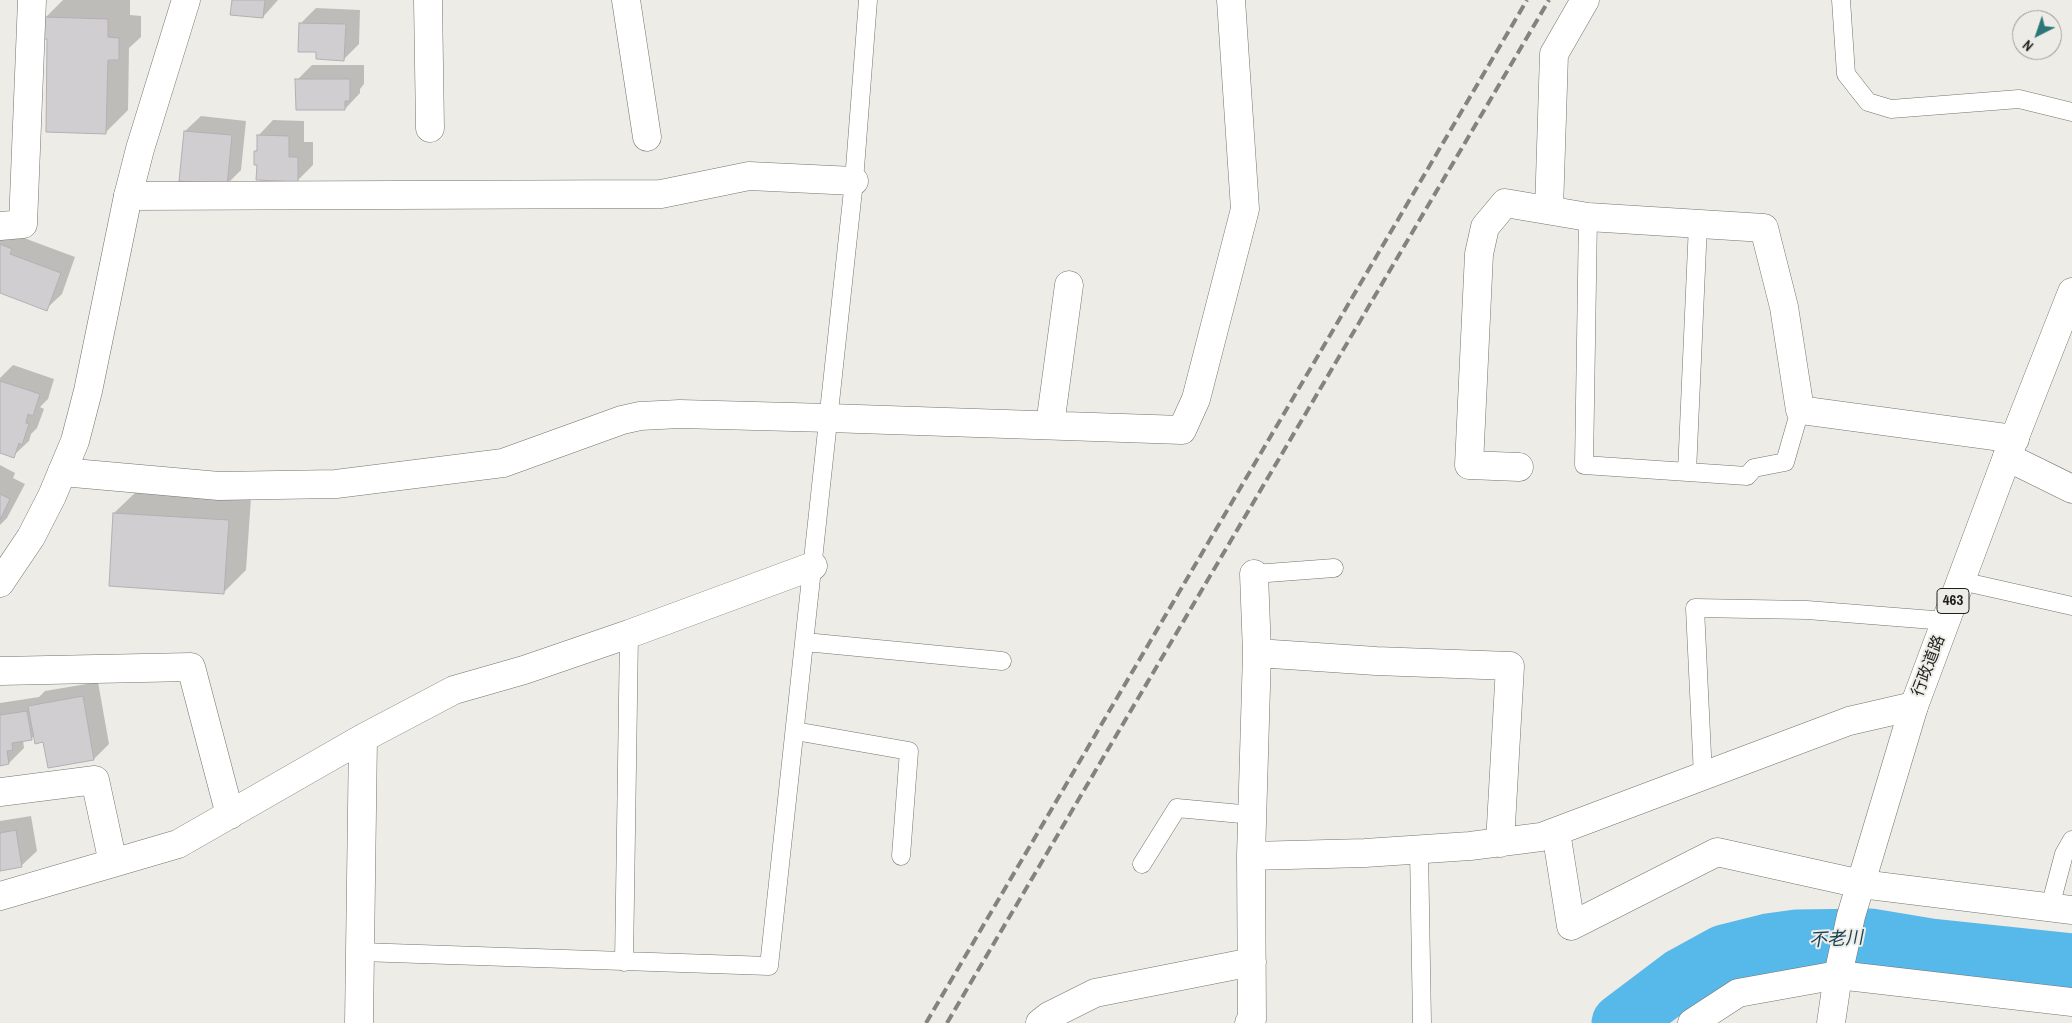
<!DOCTYPE html>
<meta charset="utf-8">
<style>
body{margin:0}
#map{position:relative;width:2072px;height:1023px;overflow:hidden;background:#edece7;font-family:"Archivo Narrow",sans-serif}
canvas{display:block}
.north{position:absolute;left:2012px;top:10px;width:50px;height:50px;box-sizing:border-box;background:#edece7;border:1px solid #9b9a96;border-radius:50%;rotate:221deg;font-size:14px;font-weight:700;line-height:20px;text-align:center;color:#1f1f1d}
.north::after{content:'';display:block;margin:auto;width:18px;height:22px;background:#2c7679;clip-path:polygon(50% 0,100% 100%,50% 72%,0 100%)}
</style>
<div id="map">
<canvas width="2072" height="1023"></canvas>
<div class="north">N</div>
</div>
<script>
const ctx = document.querySelector('canvas').getContext('2d');
ctx.lineJoin = 'round';
function fillPath(path, color) {
  ctx.fillStyle = color;
  ctx.fill(path, 'evenodd');
}
function poly(rows) {
  const path = new Path2D();
  for (const r of rows) {
    path.moveTo(r[0], r[1]);
    for (let i = 2; i < r.length; i += 2) path.lineTo(r[i], r[i + 1]);
  }
  return path;
}
function strokePath(path, color, width, dash) {
  ctx.strokeStyle = color;
  ctx.lineWidth = width;
  ctx.lineCap = dash ? 'butt' : 'round';
  ctx.setLineDash(dash || []);
  ctx.stroke(path);
}
function write(font, color, halo, rows, align = 'center') {
  ctx.font = font + ' "Archivo Narrow","Noto Sans JP",sans-serif';
  ctx.lineWidth = 4;
  ctx.setLineDash([]);
  ctx.textBaseline = 'middle';
  ctx.strokeStyle = halo;
  ctx.fillStyle = color;
  for (const [text, x, y, turn = 0] of rows) {
    ctx.save();
    ctx.translate(x, y);
    ctx.rotate((+turn || 0) * Math.PI / 180);
    ctx.textAlign = isNaN(turn) ? turn : align;
    if (halo) ctx.strokeText(text, 0, 0);
    ctx.fillText(text, 0, 0);
    ctx.restore();
  }
}
fillPath(poly([
 [63,0,130,0,130,15,141,16,141,37,129,48,128,110,106,132,49,38,46,17],
 [233,0,278,0,263,17],
 [316,8,360,10,359,44,344,59,317,51,300,24],
 [312,65,364,65,364,84,360,89,360,93,345,109,297,80],
 [201,116,246,121,241,170,226,185,185,131],
 [273,120,304,121,304,142,313,142,313,165,298,180,258,164,255,152,258,148,258,136],
 [26,233,24,238,75,257,62,294,46,309,0,292,0,236],
 [13,365,54,379,48,399,40,407,44,409,37,428,31,434,29,441,13,456,0,452,0,378],
 [0,465,15,473,13,478,25,484,7,518,0,525],
 [137,491,251,498,246,570,224,592,114,513],
 [98,682,109,744,94,759,44,741,35,735,31,739,23,740,24,748,9,763,0,764,0,703,39,697,45,691],
 [31,816,37,851,21,866,0,869,0,821]
]), '#0003');
strokePath(poly([
 [1621,1023,1682,977,1724,954,1768,943,1797,939,1871,938,1931,948,2072,963]
]), '#57b8ea', 59);
const building = poly([
 [232,0,265,0,263,18,230,15,232,0],
 [44,17,108,19,108,37,119,38,119,60,108,60,106,134,46,132,47,39,44,39,44,17],
 [299,23,346,24,344,61,316,59,316,52,298,52,299,23],
 [295,79,350,79,350,101,345,101,345,110,296,110,295,79],
 [184,131,232,135,227,186,179,181,184,131],
 [257,135,289,136,289,157,298,157,298,182,256,180,257,165,254,165,254,151,257,151,257,135],
 [0,244,12,249,10,254,61,273,47,311,0,293,0,244],
 [0,381,40,394,33,416,28,414,26,423,29,424,22,445,19,443,14,458,0,453,0,381],
 [0,494,10,499,0,520,0,494],
 [113,513,229,520,224,594,109,586,113,513],
 [83,696,94,760,48,768,43,742,35,744,28,706,83,696],
 [27,711,32,740,12,743,13,750,7,751,9,764,0,766,0,715,27,711],
 [16,830,22,867,0,871,0,833,16,830]
]);
fillPath(building, '#d1ced2');
strokePath(building, '#b3afb3', 1);
const lane = poly([
 [1841,0,1846,74,1868,102,1891,109,2019,99,2072,112],
 [1588,217,1584,465,1747,476,1754,468,1785,462,1800,410],
 [1687,472,1698,224],
 [1254,574,1334,568],
 [1961,581,2072,606],
 [805,642,1002,661],
 [795,731,909,751,901,856],
 [1703,776,1695,608,1807,610,1946,621],
 [1419,850,1422,1023],
 [1142,864,1177,808,1252,815],
 [2050,907,2064,854,2072,840],
 [361,952,769,966,854,181,868,0],
 [624,962,629,634]
]);
const street = poly([
 [428,0,430,128],
 [626,0,647,137],
 [128,196,661,194,749,176,854,181],
 [1549,210,1554,54,1585,0],
 [0,226,23,224,32,0],
 [1050,425,1069,285],
 [2007,457,2072,489],
 [1519,467,1469,465,1479,254,1485,227,1505,203,1588,217,1764,228,1784,307,1800,410,2015,439],
 [62,472,219,486,336,484,503,463,622,420,640,416,680,414,829,418,1182,430,1196,399,1245,209,1231,0],
 [1257,653,1376,661,1510,666,1500,843],
 [0,671,191,667,230,815],
 [0,792,95,780,113,863],
 [1556,832,1571,926,1717,852,1861,884,2072,910],
 [1251,856,1365,853,1470,846,1541,837,1849,721,1914,706],
 [0,896,178,844,363,738,454,690,524,670,629,634,813,566],
 [359,1023,363,738],
 [1040,1023,1049,1016,1095,993,1252,962],
 [1249,1023,1252,1019,1251,856,1257,653,1254,574],
 [1692,1023,1738,993,1838,975,2072,1002]
]);
const secondary = poly([
 [0,583,31,537,52,496,75,441,88,391,128,196,140,149,186,0]
]);
const highway = poly([
 [1831,1023,1838,975,1851,916,1914,706,2007,457,2072,292]
]);
strokePath(lane, '#74736e', 19);
strokePath(street, '#74736e', 29);
strokePath(secondary, '#74736e', 29);
strokePath(highway, '#74736e', 29);
strokePath(lane, '#fff', 18);
strokePath(street, '#fff', 28);
strokePath(secondary, '#fff', 28);
strokePath(highway, '#fff', 28);
strokePath(poly([
 [926,1023,1527,0],
 [947,1023,1549,0]
]), '#83837f', 4, [10, 5]);
for (const [x, y, w] of [
 [1953,601,32]
]) {
  const box = new Path2D();
  box.roundRect(x - w / 2, y - 12.5, w, 25, 4);
  ctx.fillStyle = '#edece7';
  ctx.fill(box);
  strokePath(box, '#1f1f1d', 1);
}
write('bold 15px', '#1f1f1d', null, [
 ["463",1953,601]
]);
write('16px', '#1f1f1d', '#edece7', [
 ["行政道路",1929,666,-69]
]);
write('italic 18px', '#163f54', '#edece7', [
 ["不老川",1836,940,-3]
]);
</script>
